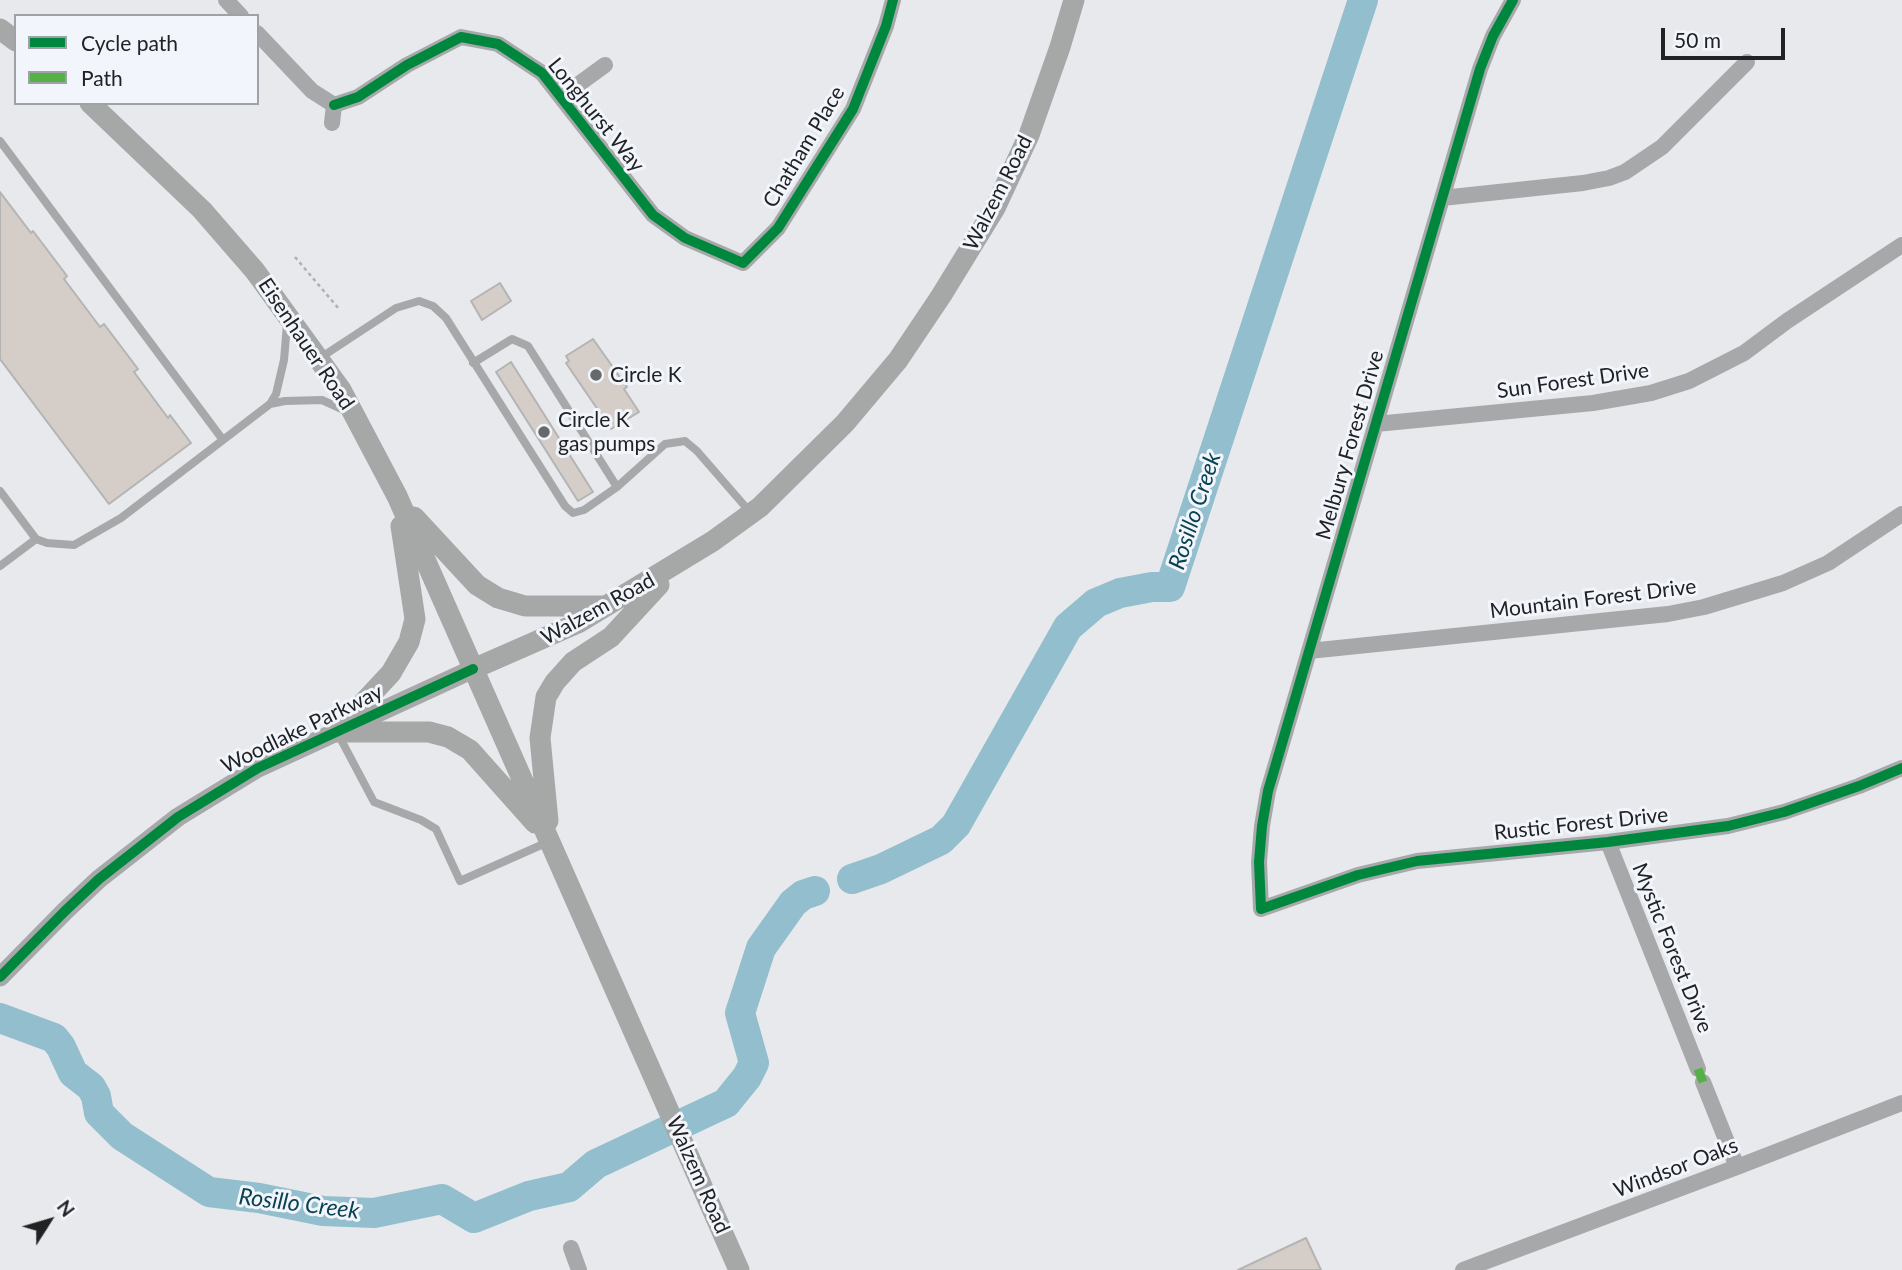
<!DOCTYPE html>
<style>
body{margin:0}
#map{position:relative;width:1902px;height:1270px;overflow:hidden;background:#e7e9ec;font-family:Lato,sans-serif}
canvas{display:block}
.legend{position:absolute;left:14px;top:14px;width:245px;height:91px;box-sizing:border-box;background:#f2f6fc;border:2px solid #9ea1a6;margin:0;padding:9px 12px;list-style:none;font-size:21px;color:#212224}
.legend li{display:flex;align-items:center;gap:14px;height:35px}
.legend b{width:35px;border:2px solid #9ea1a6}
.north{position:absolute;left:14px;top:1186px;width:70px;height:70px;-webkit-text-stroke:5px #f2f6fc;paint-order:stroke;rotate:53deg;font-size:19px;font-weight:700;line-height:28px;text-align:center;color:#212224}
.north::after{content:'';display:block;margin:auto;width:24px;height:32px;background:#212224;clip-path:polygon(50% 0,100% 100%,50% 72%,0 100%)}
.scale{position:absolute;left:1661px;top:28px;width:124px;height:32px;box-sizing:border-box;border:4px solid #212224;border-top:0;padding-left:9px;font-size:21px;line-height:24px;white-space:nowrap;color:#212224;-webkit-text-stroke:5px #f2f6fc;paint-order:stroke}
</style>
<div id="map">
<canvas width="1902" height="1270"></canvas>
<ul class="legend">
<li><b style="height:9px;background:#00873e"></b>Cycle path</li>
<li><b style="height:9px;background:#55b145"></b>Path</li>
</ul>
<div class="north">N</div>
<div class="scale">50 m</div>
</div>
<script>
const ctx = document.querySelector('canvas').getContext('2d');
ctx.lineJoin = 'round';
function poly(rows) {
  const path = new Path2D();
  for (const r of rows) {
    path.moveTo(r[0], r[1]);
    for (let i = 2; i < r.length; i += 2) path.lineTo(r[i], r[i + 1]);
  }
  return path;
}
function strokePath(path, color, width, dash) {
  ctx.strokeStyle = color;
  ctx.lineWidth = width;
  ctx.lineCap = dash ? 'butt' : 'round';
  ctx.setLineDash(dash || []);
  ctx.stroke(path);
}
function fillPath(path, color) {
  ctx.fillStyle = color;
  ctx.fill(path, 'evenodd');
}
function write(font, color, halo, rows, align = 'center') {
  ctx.font = font + ' Lato,sans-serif';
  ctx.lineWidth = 6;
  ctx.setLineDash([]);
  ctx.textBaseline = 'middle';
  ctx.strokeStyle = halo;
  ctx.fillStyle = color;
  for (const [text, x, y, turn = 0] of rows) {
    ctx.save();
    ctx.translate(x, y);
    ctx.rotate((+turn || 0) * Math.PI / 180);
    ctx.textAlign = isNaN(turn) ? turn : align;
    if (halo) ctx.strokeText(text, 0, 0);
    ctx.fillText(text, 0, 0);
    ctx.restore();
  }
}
strokePath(poly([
 [852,879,881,869,941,840,956,825,1068,627,1096,603,1120,593,1152,587,1170,587,1363,0],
 [0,1018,54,1038,61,1047,73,1073,91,1087,96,1096,99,1113,122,1136,209,1192,259,1198,323,1211,374,1213,442,1199,474,1218,529,1196,569,1187,596,1164,726,1103,747,1077,754,1063,740,1013,761,948,793,903,803,895,815,891]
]), '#92becd', 30);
const building = poly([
 [0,192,31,233,33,231,67,276,64,279,100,327,104,324,138,369,134,372,168,418,170,415,191,443,109,504,0,359,0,192],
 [500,283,511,301,482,320,471,301,500,283],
 [593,339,627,387,624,389,639,412,611,429,566,363,569,361,566,356,593,339],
 [511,362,593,492,578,501,496,372,511,362],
 [1306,1238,1321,1270,1238,1270,1306,1238]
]);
fillPath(building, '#d4cdc8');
strokePath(building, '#b4b4b5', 2);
strokePath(poly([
 [295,257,339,309]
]), '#afb0b1', 2.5, [3.5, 3.5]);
strokePath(poly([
 [0,141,223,440],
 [320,358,396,308,419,301,433,306,446,318,565,506,573,513,584,510,617,487,665,444,685,441,697,451,750,512],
 [473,363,512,339,528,346,617,487],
 [270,404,285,401,322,400,346,411],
 [0,491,36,539],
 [0,566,36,539,47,543,74,545,121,518,270,404,276,394,284,360,287,324],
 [338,734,374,802,421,820,436,829,460,881,548,842]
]), '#a6a8a9', 8);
strokePath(poly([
 [226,0,241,16],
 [1513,0,1493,36,1480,69,1268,791,1262,826,1259,862,1261,909,1358,875,1417,861,1608,842,1728,826,1784,812,1859,786,1902,768],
 [257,33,312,91,334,105],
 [561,97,605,65],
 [334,105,358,97,407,65,461,37,498,44,542,73,653,215,685,238,743,263,778,228,853,109,886,26,893,0],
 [332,123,334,105],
 [1442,198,1583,183,1609,178,1625,172,1662,147,1747,62],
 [1376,424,1593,403,1651,393,1689,381,1744,353,1787,321,1902,245],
 [1309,651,1668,614,1704,607,1783,583,1828,563,1902,514],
 [1608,842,1698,1069],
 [1703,1082,1737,1167],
 [571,1248,579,1270],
 [1463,1270,1737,1167,1902,1103]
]), '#a6a8a9', 16);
strokePath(poly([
 [0,977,65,911,99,879,178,817,258,768,473,669]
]), '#a6a8a9', 19);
strokePath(poly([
 [0,29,16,41],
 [90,103,202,210,255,271,341,390,397,496,739,1270],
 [414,517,477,585,498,598,525,606,606,606],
 [473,669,578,623,713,541,760,507,845,423,898,360,941,296,995,208,1029,135,1060,47,1074,0],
 [336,732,391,673,409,642,415,619,401,526],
 [336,732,429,732,448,737,470,750,535,823],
 [548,821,540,738,546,697,555,682,573,662,611,637,659,585]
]), '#a6a8a8', 21);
strokePath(poly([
 [1698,1069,1703,1082]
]), '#55b145', 9, [18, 9]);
strokePath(poly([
 [1513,0,1493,36,1480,69,1268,791,1262,826,1259,862,1261,909,1358,875,1417,861,1608,842,1728,826,1784,812,1859,786,1902,768],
 [334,105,358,97,407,65,461,37,498,44,542,73,653,215,685,238,743,263,778,228,853,109,886,26,893,0],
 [0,977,65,911,99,879,178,817,258,768,473,669]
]), '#00873e', 10);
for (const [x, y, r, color] of [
 [596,375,7,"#66686a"],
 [544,432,7,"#66686a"]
]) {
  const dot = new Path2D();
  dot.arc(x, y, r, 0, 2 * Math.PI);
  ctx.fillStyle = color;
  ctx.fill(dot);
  strokePath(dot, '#f2f6fc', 2.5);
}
write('21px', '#212224', '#f2f6fc', [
 ["Longhurst Way",596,115,51],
 ["Chatham Place",804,147,-59],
 ["Walzem Road",998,193,-63],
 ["Eisenhauer Road",306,344,56],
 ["Sun Forest Drive",1573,381,-8],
 ["Melbury Forest Drive",1350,445,-74],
 ["Mountain Forest Drive",1593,599,-7],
 ["Walzem Road",598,609,-29],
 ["Woodlake Parkway",302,729,-26],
 ["Rustic Forest Drive",1581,824,-6],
 ["Mystic Forest Drive",1672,948,68],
 ["Windsor Oaks",1676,1168,-21],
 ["Walzem Road",698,1175,66]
]);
write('21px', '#212224', '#f2f6fc', [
 ["Circle K",610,375],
 ["Circle K",558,420],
 ["gas pumps",558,444]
], 'left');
write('italic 23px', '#094251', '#f2f6fc', [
 ["Rosillo Creek",1195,511,-72],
 ["Rosillo Creek",299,1204,7]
]);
</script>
